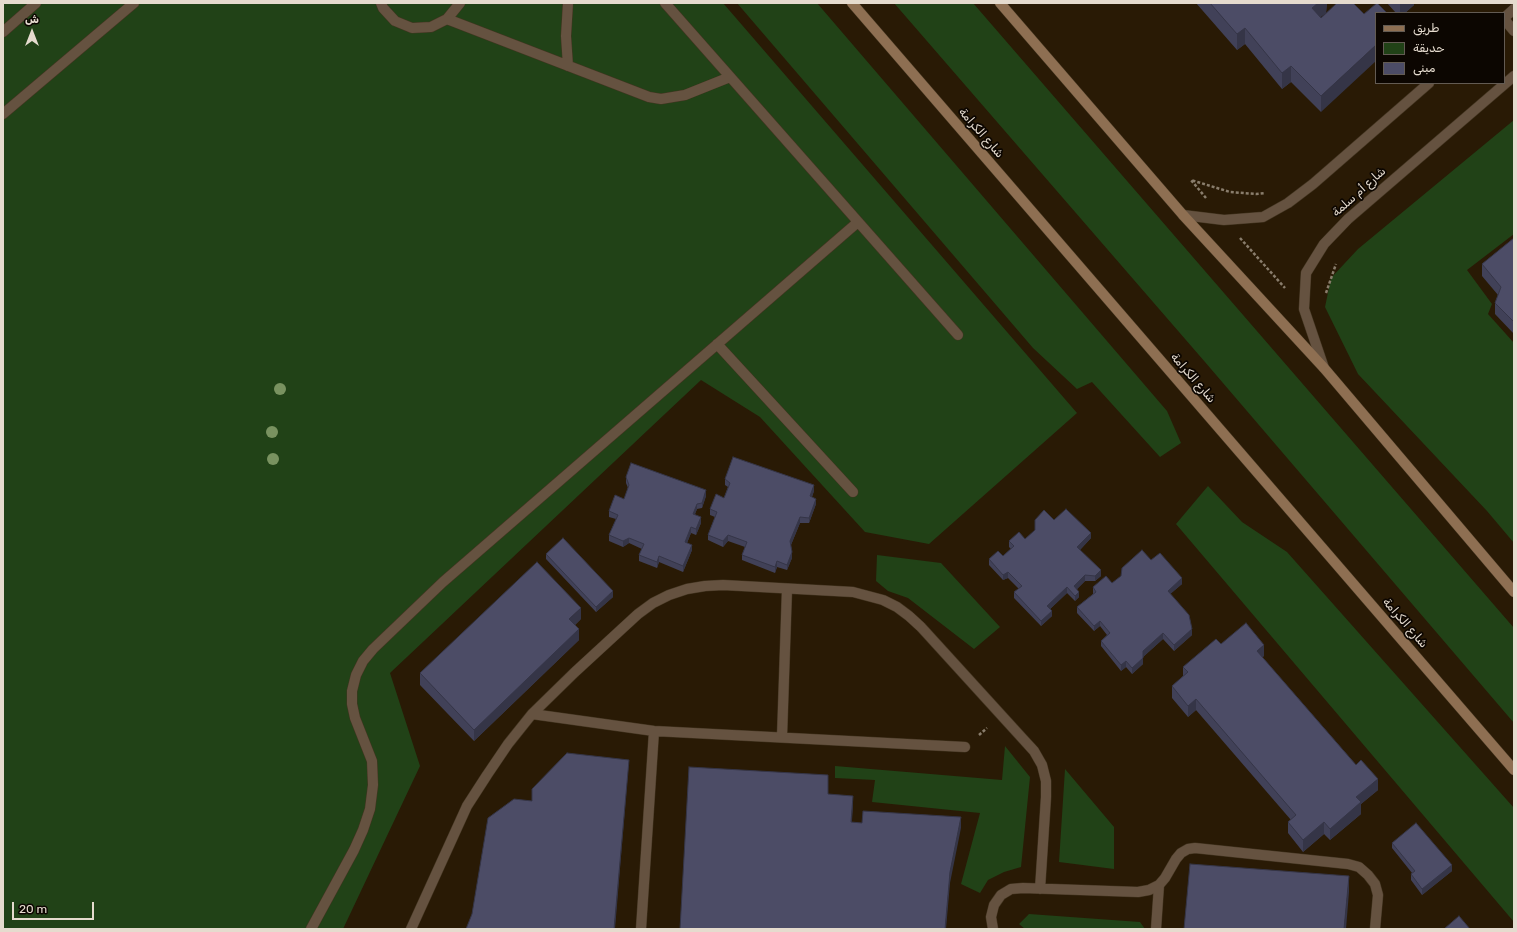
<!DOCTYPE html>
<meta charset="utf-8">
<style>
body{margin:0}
#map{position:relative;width:1517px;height:932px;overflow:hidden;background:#291a05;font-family:Rubik,Cairo,sans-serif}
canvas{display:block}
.frame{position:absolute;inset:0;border:4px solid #e5dbce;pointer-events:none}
.legend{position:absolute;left:1375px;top:12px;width:130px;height:72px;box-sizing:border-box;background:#0c0601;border:1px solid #635b53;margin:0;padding:5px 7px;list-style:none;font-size:12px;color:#e5dbce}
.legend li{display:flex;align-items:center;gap:8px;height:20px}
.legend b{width:20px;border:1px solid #635b53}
.north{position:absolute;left:12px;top:12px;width:40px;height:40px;-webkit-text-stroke:3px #0c0601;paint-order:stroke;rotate:0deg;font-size:11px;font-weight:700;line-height:16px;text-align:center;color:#e5dbce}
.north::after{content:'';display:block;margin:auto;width:14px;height:18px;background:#e5dbce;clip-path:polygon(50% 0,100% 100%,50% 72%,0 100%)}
.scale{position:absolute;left:12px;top:902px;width:82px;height:18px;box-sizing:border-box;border:2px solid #e5dbce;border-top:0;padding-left:5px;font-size:12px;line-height:14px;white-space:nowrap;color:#e5dbce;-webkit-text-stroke:3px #0c0601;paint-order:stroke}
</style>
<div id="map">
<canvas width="1517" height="932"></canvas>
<div class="frame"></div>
<ul class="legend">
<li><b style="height:5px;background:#8e6f52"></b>طريق</li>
<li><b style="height:11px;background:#214217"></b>حديقة</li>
<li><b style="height:11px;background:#4c4c66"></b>مبنى</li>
</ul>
<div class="north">ش</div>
<div class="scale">20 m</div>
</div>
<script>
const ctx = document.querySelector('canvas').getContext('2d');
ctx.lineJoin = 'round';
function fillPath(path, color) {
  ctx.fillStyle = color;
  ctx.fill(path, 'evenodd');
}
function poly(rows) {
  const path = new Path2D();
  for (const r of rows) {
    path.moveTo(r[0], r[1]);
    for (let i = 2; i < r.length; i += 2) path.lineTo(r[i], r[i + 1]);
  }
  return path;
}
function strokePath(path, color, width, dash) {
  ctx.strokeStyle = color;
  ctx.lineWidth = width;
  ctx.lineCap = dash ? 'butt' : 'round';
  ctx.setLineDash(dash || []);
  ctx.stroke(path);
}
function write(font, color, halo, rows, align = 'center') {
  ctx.font = font + ' Rubik,Cairo,sans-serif';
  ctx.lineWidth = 3.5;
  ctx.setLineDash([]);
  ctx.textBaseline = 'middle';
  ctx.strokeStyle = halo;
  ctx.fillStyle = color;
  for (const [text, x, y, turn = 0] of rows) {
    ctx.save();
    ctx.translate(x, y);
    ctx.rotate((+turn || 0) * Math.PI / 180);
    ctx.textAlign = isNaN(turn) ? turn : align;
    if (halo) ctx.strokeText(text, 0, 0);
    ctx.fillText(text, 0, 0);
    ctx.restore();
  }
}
fillPath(poly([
 [3,3,723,3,1077,413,929,544,865,532,760,417,701,380,390,673,420,766,343,929,3,929],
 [737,3,817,3,1167,411,1181,443,1160,457,1092,382,1077,389,1033,348],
 [894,3,973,3,1514,628,1514,723,1205,362],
 [1514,120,1514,234,1467,270,1492,304,1488,314,1514,343,1514,543,1487,511,1358,374,1325,307,1331,278,1358,249],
 [1208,486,1242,522,1287,552,1514,808,1514,922,1176,524],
 [877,555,941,563,1000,627,974,649,908,598,888,591,876,581],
 [1005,746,1030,777,1021,867,1004,872,988,880,980,893,961,884,980,813,872,802,875,780,835,778,835,766,1002,780],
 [1065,769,1114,827,1114,869,1059,862],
 [1029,914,1140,922,1145,929,1025,929,1019,924]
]), '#214217');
const service = poly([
 [381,3,383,8,395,21,412,28,431,27,447,19,460,3],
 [665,3,958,335],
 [447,19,649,97,661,99,685,95,730,77],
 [3,32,36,3],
 [568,66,566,36,568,3],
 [3,114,134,3],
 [717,344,853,492],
 [532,714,654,731,965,747],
 [782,737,787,589],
 [311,929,354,850,363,830,370,809,373,785,372,761,355,718,352,704,352,691,356,675,363,661,373,649,443,582,858,222],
 [411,929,467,806,487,775,508,744,532,714,575,672,638,614,653,603,669,595,687,589,705,586,723,585,853,592,883,600,897,607,909,616,921,627,1023,739,1034,751,1042,765,1046,781,1046,797,1040,889],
 [641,929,654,731],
 [993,929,991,917,994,905,1001,895,1011,889,1023,888,1138,892,1149,890,1159,885,1165,878,1176,859,1181,853,1188,849,1195,848,1348,864,1359,867,1368,875,1375,884,1378,895,1375,929],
 [1156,929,1159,885]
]);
const minor = poly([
 [1504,18,1514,9],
 [1504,19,1514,31],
 [1183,215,1224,220,1263,217,1288,203,1313,184,1429,83],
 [1324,368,1304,309,1306,273,1324,244,1348,219,1514,76]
]);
const secondary = poly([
 [852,3,1514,770],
 [1000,3,1183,215,1324,368,1514,592]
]);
strokePath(service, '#433521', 11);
strokePath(minor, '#433521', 11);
strokePath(secondary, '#433521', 11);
strokePath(poly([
 [1206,198,1191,180,1230,192,1256,194,1265,193],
 [1240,238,1285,288],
 [1326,293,1336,264],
 [979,735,987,728]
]), '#897d6c', 2.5, [3, 2]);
strokePath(service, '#655240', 10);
strokePath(minor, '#655240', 10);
strokePath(secondary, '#8e6f52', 10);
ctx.fillStyle = '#799260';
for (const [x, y] of [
 [280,389],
 [272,432],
 [273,459]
]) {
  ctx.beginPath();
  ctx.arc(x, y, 6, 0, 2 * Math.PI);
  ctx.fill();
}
fillPath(poly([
 [1196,3,1327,3,1326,13,1320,17,1321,18,1321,112,1291,82,1282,89,1245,44,1237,50],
 [1387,3,1414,3,1414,5,1405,13,1396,13],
 [1514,238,1514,334,1495,314,1495,303,1498,295,1482,276,1482,264],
 [626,477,706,496,702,508,697,509,695,514,701,523,696,535,691,533,687,543,692,550,683,572,659,562,657,568,639,561,639,555,642,549,629,543,623,547,609,541,609,535,616,519,609,517,609,511,624,499,628,488,626,483],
 [725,479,814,491,812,497,816,504,809,523,800,523,791,545,792,558,787,570,777,567,775,573,742,560,742,555,745,547,728,541,723,547,708,540,708,535,715,517,710,515,710,509,724,498,728,487,725,485],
 [1054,520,1091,538,1080,550,1101,576,1095,581,1085,581,1077,589,1079,597,1075,601,1067,593,1050,609,1052,616,1041,626,1014,598,1014,592,1019,589,1008,578,1003,580,989,565,989,559,1003,556,1011,549,1009,547,1009,541,1025,539],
 [546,554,613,597,596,612,546,559],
 [1151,560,1182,584,1170,594,1192,635,1174,651,1163,639,1143,657,1143,664,1132,674,1126,667,1121,671,1101,646,1101,641,1107,635,1100,626,1094,631,1077,613,1077,607,1093,594,1093,587,1112,583],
 [581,619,575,625,579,640,474,741,420,685,420,673],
 [1264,656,1262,657,1378,790,1361,804,1361,814,1330,840,1324,834,1303,852,1288,833,1288,822,1291,820,1196,710,1188,717,1172,698,1172,686,1183,676,1183,667],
 [1392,843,1452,871,1422,895,1411,880,1411,874,1412,873,1392,848]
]), '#414158');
fillPath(poly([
 [1318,3,1327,3,1326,13,1312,24,1312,8],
 [1400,3,1414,3,1414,5,1405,13,1400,13],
 [1245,28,1245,44,1237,50,1237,34],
 [1376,45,1376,61,1321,112,1321,96],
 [1291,66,1291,82,1282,89,1282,73],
 [814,485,814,491,810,502,810,496],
 [706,490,706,496,702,508,702,503],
 [816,499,816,504,809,523,809,518],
 [697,504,697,509,693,519,693,514],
 [701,517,701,523,696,535,696,529],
 [800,517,800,523,790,547,790,541],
 [691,527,691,533,685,548,685,542],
 [1091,533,1091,538,1077,553,1077,547],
 [728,535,728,541,723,547,723,541],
 [629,538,629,543,623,547,623,541],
 [692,545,692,550,683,572,683,566],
 [792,552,792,558,787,570,787,565],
 [659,556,659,562,657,568,657,562],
 [777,561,777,567,775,573,775,567],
 [1101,570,1101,576,1095,581,1095,576],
 [1008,572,1008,578,1003,580,1003,575],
 [1085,575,1085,581,1074,592,1074,586],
 [1182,578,1182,584,1168,596,1168,591],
 [1067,587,1067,593,1047,612,1047,606],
 [613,591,613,597,596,612,596,607],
 [1079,592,1079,597,1075,601,1075,596],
 [581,608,581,619,569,630,569,619],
 [1052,611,1052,616,1041,626,1041,621],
 [1100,621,1100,626,1094,631,1094,626],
 [579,629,579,640,474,741,474,730],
 [1192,629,1192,635,1174,651,1174,645],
 [1163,633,1163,639,1143,657,1143,651],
 [1264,645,1264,656,1257,662,1257,651],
 [1143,658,1143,664,1132,674,1132,668],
 [1126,661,1126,667,1121,671,1121,665],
 [1196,699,1196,710,1188,717,1188,706],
 [629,760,615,929,614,929],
 [1378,779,1378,790,1361,804,1361,814,1330,840,1330,829,1356,797],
 [853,796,853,807,851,834,851,822],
 [961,817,961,828,950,883,946,929,945,929,950,872],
 [1324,822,1324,834,1303,852,1303,840],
 [1452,865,1452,871,1422,895,1422,889],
 [1349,876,1349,892,1346,929,1344,929]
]), '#353547');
const building = poly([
 [1210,3,1318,3,1312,8,1321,18,1337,3,1353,3,1364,14,1377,3,1387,13,1376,13,1376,45,1321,96,1291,66,1282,73,1245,28,1237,34,1210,3],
 [1514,238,1514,322,1495,303,1501,287,1482,264,1514,238],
 [733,457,814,485,810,496,816,499,809,518,800,517,790,541,792,552,787,565,777,561,775,567,742,555,747,542,728,535,723,541,708,535,717,512,710,509,716,494,724,498,730,483,725,479,733,457],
 [631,463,706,490,702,503,697,504,693,514,701,517,696,529,691,527,685,542,692,545,683,566,659,556,657,562,639,555,644,544,629,538,623,541,609,535,618,515,609,511,615,495,624,499,629,485,626,477,631,463],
 [1066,509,1091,533,1077,547,1101,570,1095,576,1085,575,1074,586,1079,592,1075,596,1067,587,1047,606,1052,611,1041,621,1014,592,1022,586,1008,572,1003,575,989,559,998,551,1003,556,1014,546,1009,541,1019,532,1025,539,1035,530,1035,520,1044,510,1054,520,1066,509],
 [563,538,613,591,596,607,546,554,563,538],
 [1142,550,1151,560,1160,553,1182,578,1168,591,1189,615,1192,629,1174,645,1163,633,1143,651,1143,658,1132,668,1126,661,1121,665,1101,641,1110,633,1100,621,1094,626,1077,607,1096,592,1093,587,1106,576,1112,583,1121,576,1122,568,1142,550],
 [537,562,581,608,569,619,579,629,474,730,420,673,537,562],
 [1246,623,1264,645,1257,651,1356,765,1361,760,1378,779,1356,797,1361,802,1330,829,1324,822,1303,840,1288,822,1296,815,1196,699,1188,706,1172,686,1188,672,1183,667,1216,639,1221,644,1246,623],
 [567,753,629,760,614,929,466,929,472,914,488,818,514,799,532,801,532,789,567,753],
 [689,767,828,775,828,794,853,796,851,822,862,823,863,811,961,817,950,872,945,929,680,929,689,767],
 [1416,823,1452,865,1422,889,1411,874,1415,871,1392,843,1416,823],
 [1190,864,1349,876,1344,929,1184,929,1190,864],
 [1459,916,1470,929,1444,929,1459,916]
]);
fillPath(building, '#4c4c66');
strokePath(building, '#353547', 1);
write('12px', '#e5dbce', '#0c0601', [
 ["شارع الكرامة",981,133,49],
 ["شارع أم سلمة",1359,192,-42],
 ["شارع الكرامة",1193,378,49],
 ["شارع الكرامة",1405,623,49]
]);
</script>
